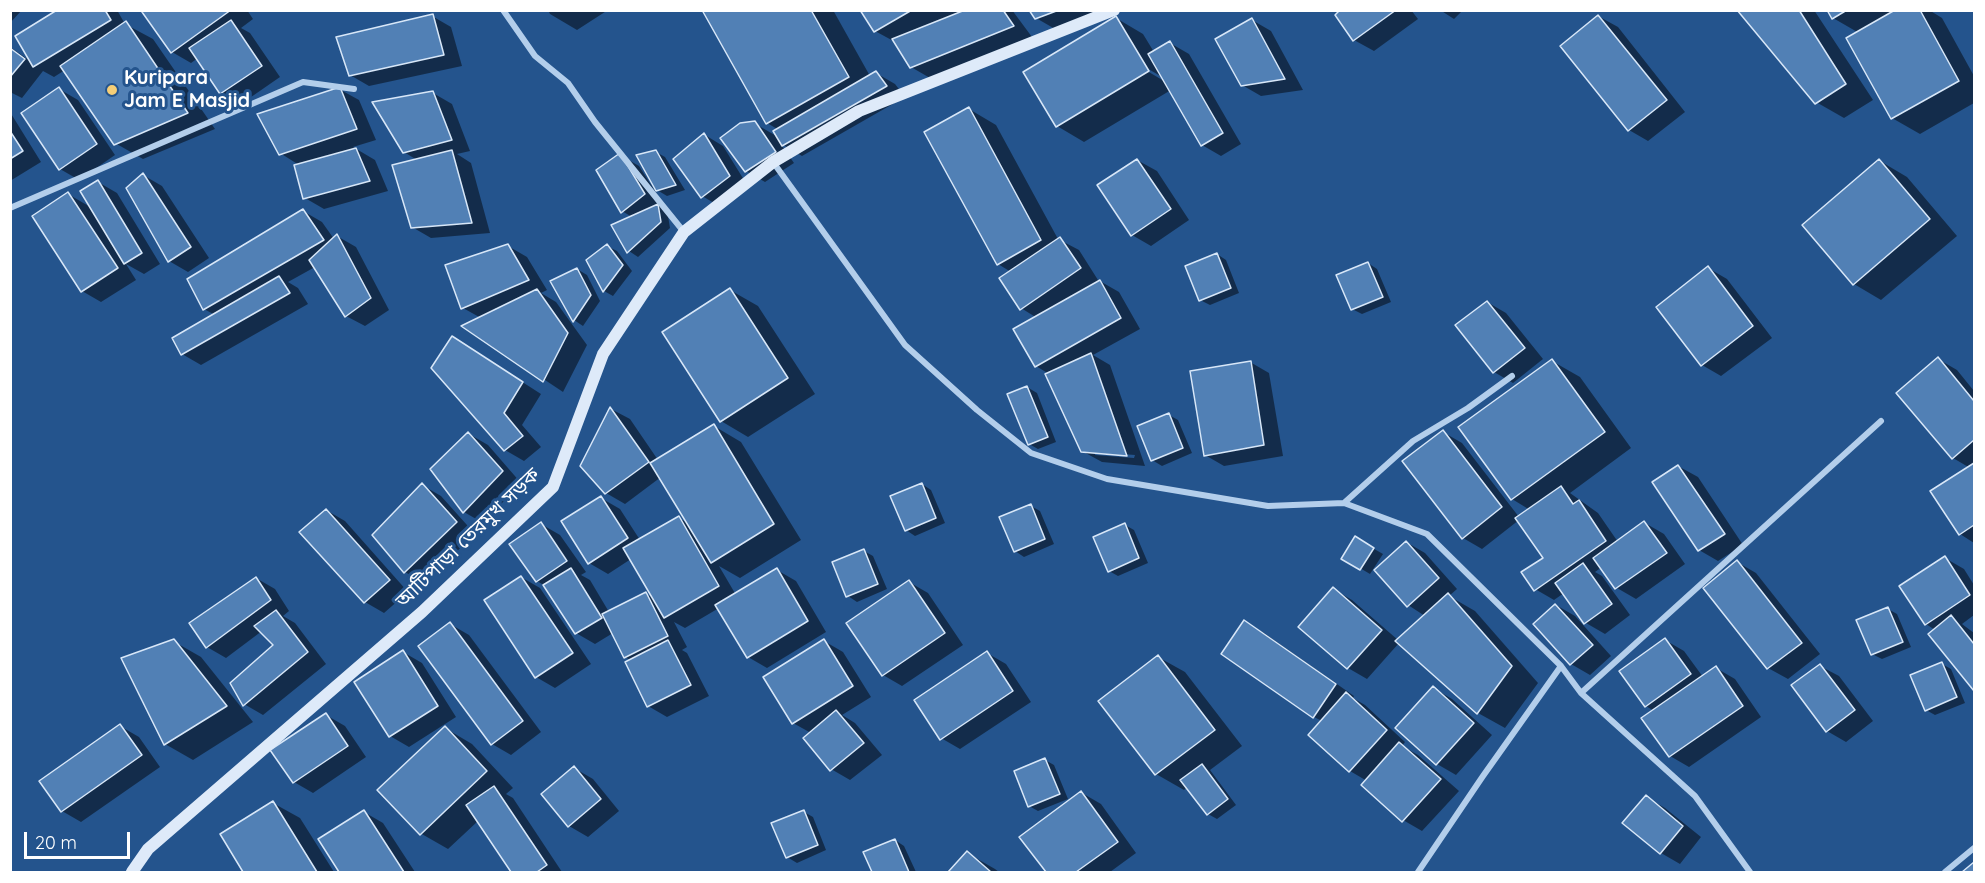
<!DOCTYPE html>
<meta charset="utf-8">
<style>
body{margin:0}
#map{position:relative;width:1985px;height:883px;overflow:hidden;background:#24548d;font-family:Quicksand,sans-serif}
canvas{display:block}
.frame{position:absolute;inset:0;border:12px solid #fff;pointer-events:none}
.scale{position:absolute;left:24px;top:832px;width:106px;height:27px;box-sizing:border-box;border:3px solid #fff;border-top:0;padding-left:8px;font-size:18px;line-height:21px;white-space:nowrap;color:#fff;-webkit-text-stroke:4px #24548d;paint-order:stroke}
</style>
<div id="map">
<canvas width="1985" height="883"></canvas>
<div class="frame"></div>
<div class="scale">20 m</div>
</div>
<script>
const ctx = document.querySelector('canvas').getContext('2d');
ctx.lineJoin = 'round';
function fillPath(path, color) {
  ctx.fillStyle = color;
  ctx.fill(path, 'evenodd');
}
function poly(rows) {
  const path = new Path2D();
  for (const r of rows) {
    path.moveTo(r[0], r[1]);
    for (let i = 2; i < r.length; i += 2) path.lineTo(r[i], r[i + 1]);
  }
  return path;
}
function strokePath(path, color, width, dash) {
  ctx.strokeStyle = color;
  ctx.lineWidth = width;
  ctx.lineCap = dash ? 'butt' : 'round';
  ctx.setLineDash(dash || []);
  ctx.stroke(path);
}
function write(font, color, halo, rows, align = 'center') {
  ctx.font = font + ' Quicksand,"Noto Sans Bengali",sans-serif';
  ctx.lineWidth = 6;
  ctx.setLineDash([]);
  ctx.textBaseline = 'middle';
  ctx.strokeStyle = halo;
  ctx.fillStyle = color;
  for (const [text, x, y, turn = 0] of rows) {
    ctx.save();
    ctx.translate(x, y);
    ctx.rotate((+turn || 0) * Math.PI / 180);
    ctx.textAlign = isNaN(turn) ? turn : align;
    if (halo) ctx.strokeText(text, 0, 0);
    ctx.fillText(text, 0, 0);
    ctx.restore();
  }
}
fillPath(poly([
 [10,10,22,10,10,23],
 [60,10,117,10,125,24,153,39,215,129,143,159,115,143,65,70,54,77,43,71,22,98,10,92,10,47,33,63],
 [147,10,247,10,253,19,241,28,250,33,280,77,241,104,222,93,198,58,191,63,172,52],
 [548,10,608,10,577,30,550,14],
 [704,10,833,10,870,76,876,73,895,84,905,97,802,156,780,143,794,163,765,182,746,171,754,123,778,137,779,130,767,123],
 [862,10,1012,10,1032,37,930,78,911,67,897,43,875,31],
 [1031,10,1100,10,1055,29,1036,18],
 [1343,10,1411,10,1418,19,1374,51,1354,40,1337,15],
 [1440,10,1463,10,1454,19],
 [1739,10,1814,10,1873,100,1844,118,1816,102],
 [1829,10,1929,10,1942,18,1974,76,1974,103,1920,134,1892,118,1859,33,1833,18],
 [432,16,451,27,462,66,369,86,350,75],
 [1598,16,1618,27,1685,112,1648,141,1629,130],
 [1116,18,1143,34,1154,52,1170,43,1189,54,1241,144,1221,156,1202,145,1171,90,1084,142,1057,126],
 [1143,66,1164,78,1164,81,1142,68],
 [1252,20,1271,31,1303,90,1261,96,1242,85],
 [59,89,78,100,115,155,79,180,60,169],
 [339,89,359,100,376,140,353,147,375,160,388,191,324,209,305,198,299,165,280,153],
 [433,93,452,104,470,151,457,154,471,163,490,233,431,238,412,227,417,160,404,152],
 [969,109,996,125,1058,239,1079,250,1098,280,1119,292,1140,329,1093,355,1110,365,1145,466,1102,462,1082,451,1049,374,1036,366,1037,318,1021,308,1011,272,998,264],
 [1095,452,1135,455,1134,458,1095,455],
 [10,112,41,162,10,181],
 [705,135,723,146,749,188,721,207,702,196],
 [656,152,665,157,685,190,667,196,657,190],
 [620,155,639,166,667,210,670,228,638,257,629,251,632,217,622,211],
 [1137,160,1157,171,1189,220,1151,246,1132,235],
 [1880,161,1907,177,1957,236,1881,300,1854,284],
 [143,175,162,186,209,258,188,272,169,261],
 [98,182,117,193,160,264,144,274,126,264,136,280,101,302,82,291,34,216,68,194,92,208],
 [303,211,322,222,334,239,337,236,356,247,389,310,365,326,346,316,315,267,288,282,298,288,308,304,201,365,182,354,215,315,204,309],
 [508,246,527,257,547,290,541,293,556,302,587,345,563,392,464,326,481,318,463,308],
 [607,246,617,251,632,271,613,296,604,291,588,260],
 [1217,254,1226,260,1239,293,1210,305,1200,300],
 [1368,263,1377,269,1391,302,1362,314,1352,309],
 [1708,268,1727,279,1772,338,1721,376,1702,365,1658,307],
 [577,269,587,275,600,301,583,326,574,320,552,282],
 [730,290,758,306,815,394,748,437,721,421],
 [1487,302,1506,313,1543,359,1513,383,1494,372],
 [471,349,541,394,522,425,541,447,524,461,505,450,433,368],
 [1938,359,1957,370,1974,391,1974,543,1960,534,1970,468,1953,458],
 [1552,361,1580,377,1631,448,1570,493,1598,513,1618,542,1645,523,1664,534,1685,564,1636,599,1617,588,1602,567,1595,572,1602,576,1630,615,1605,634,1586,623,1564,593,1554,600,1535,589,1545,558,1519,520,1482,549,1463,538,1443,432,1462,443,1519,517,1530,510,1512,499],
 [1250,362,1269,373,1283,456,1224,466,1205,455],
 [1027,387,1037,393,1056,442,1038,449,1029,444],
 [611,409,630,419,658,460,714,426,741,442,801,540,740,578,719,566,736,595,777,570,796,581,826,632,767,668,748,657,719,608,685,628,674,622,687,647,682,650,687,653,709,696,667,717,648,706,632,661,625,657,613,633,595,644,576,633,547,587,537,581,541,524,560,535,586,572,581,575,590,580,609,612,646,594,655,599,631,559,608,574,589,563,601,498,620,509,640,540,679,518,689,524,661,477,625,504,606,493],
 [1169,415,1178,420,1192,453,1162,466,1152,460],
 [469,434,488,445,521,483,483,523,464,512],
 [1678,466,1698,477,1743,545,1718,561,1699,550],
 [922,484,931,490,945,523,915,536,906,530],
 [422,485,441,496,475,534,424,583,405,572,374,535],
 [1031,506,1040,511,1054,544,1024,557,1015,551],
 [326,510,345,521,408,592,384,613,365,602,302,532],
 [1125,525,1134,530,1148,563,1118,576,1109,571],
 [1355,538,1383,554,1370,574,1343,558],
 [1406,542,1425,553,1457,589,1449,596,1475,611,1538,683,1505,728,1478,713,1399,643,1367,679,1348,668,1333,589,1352,600,1398,640,1425,616,1408,605],
 [864,551,873,556,887,589,857,602,848,596],
 [1945,558,1964,569,1974,585,1974,615,1962,624,1974,633,1974,689,1930,634,1935,630,1926,624],
 [1737,562,1756,573,1820,654,1788,679,1768,668,1705,588],
 [521,577,540,588,591,664,555,688,536,677],
 [256,578,275,589,289,611,283,616,295,623,326,664,263,715,244,704,275,645,262,631,226,658,207,647],
 [909,582,928,593,963,645,902,686,883,675],
 [1556,605,1575,616,1611,656,1590,675,1571,664,1535,624],
 [1888,609,1897,614,1911,647,1882,659,1872,654],
 [1245,622,1264,633,1354,696,1353,698,1365,705,1405,742,1402,746,1418,755,1459,791,1422,831,1403,820,1367,781,1350,771,1322,721,1314,717],
 [450,624,469,635,541,732,511,755,492,744],
 [1665,640,1684,651,1703,677,1716,668,1735,679,1761,717,1689,767,1670,756,1654,711,1646,706],
 [173,641,201,657,253,722,193,760,165,744,123,659],
 [824,641,843,652,871,697,842,715,855,723,882,755,850,780,831,769,811,733,793,723],
 [403,652,422,663,456,717,409,747,390,736],
 [987,653,1006,664,1031,702,960,749,941,738],
 [1158,657,1185,672,1242,746,1210,770,1236,805,1217,819,1208,814,1187,787,1184,790,1156,774,1100,701],
 [1942,664,1951,669,1965,703,1935,715,1926,710],
 [1820,666,1839,676,1873,721,1846,742,1827,731],
 [1433,688,1452,699,1492,735,1456,775,1437,764],
 [326,715,345,726,366,757,313,793,294,782],
 [120,726,139,737,160,767,81,822,62,811],
 [445,728,472,744,513,788,506,794,513,798,562,872,513,872,478,821,448,849,420,833],
 [1045,760,1054,765,1068,799,1038,811,1029,806],
 [574,768,593,779,619,811,588,837,569,826],
 [1082,793,1101,804,1136,853,1110,872,1048,872,1021,837],
 [1646,797,1665,808,1701,837,1680,864,1661,853],
 [273,803,300,818,334,872,245,872,222,835],
 [364,812,383,823,415,872,341,872,320,840],
 [804,812,813,817,826,850,797,863,787,857],
 [895,840,904,846,916,872,874,872,865,852],
 [967,853,995,869,999,872,950,872]
]), '#0007');
const building = poly([
 [57,10,105,10,111,20,33,67,15,36,57,10],
 [144,10,231,10,171,53,142,12,144,10],
 [702,10,811,10,849,77,766,124,702,10],
 [860,10,912,10,874,32,860,10],
 [965,10,1003,10,1014,26,910,68,892,39,965,10],
 [1029,10,1059,10,1035,19,1029,10],
 [1340,10,1396,10,1353,41,1335,15,1340,10],
 [1737,10,1799,10,1846,84,1815,104,1737,10],
 [1827,10,1847,10,1832,19,1827,10],
 [1895,10,1920,10,1959,81,1891,119,1846,38,1895,10],
 [433,14,444,55,349,76,336,37,433,14],
 [1598,15,1667,100,1628,131,1560,46,1598,15],
 [1116,16,1149,71,1056,127,1023,72,1116,16],
 [1252,18,1285,79,1241,86,1215,39,1252,18],
 [231,20,262,66,220,94,189,48,231,20],
 [126,21,188,113,114,145,60,66,126,21],
 [1170,41,1223,133,1201,146,1148,54,1170,41],
 [10,48,25,59,10,77,10,48],
 [876,71,887,86,782,146,773,131,876,71],
 [59,87,97,144,59,170,21,113,59,87],
 [340,87,357,129,279,155,257,114,340,87],
 [433,91,452,140,403,153,372,102,433,91],
 [969,107,1041,240,997,265,924,132,969,107],
 [755,121,776,152,745,172,720,138,740,123,755,121],
 [10,131,23,151,10,159,10,131],
 [704,133,730,176,701,198,673,159,704,133],
 [356,148,370,181,303,199,294,165,356,148],
 [452,150,472,223,411,228,392,165,452,150],
 [656,150,676,185,656,191,636,155,656,150],
 [620,153,645,194,621,213,596,170,620,153],
 [1137,159,1171,209,1131,236,1097,185,1137,159],
 [1879,159,1930,219,1853,285,1802,225,1879,159],
 [143,173,191,247,168,262,126,188,143,173],
 [98,180,142,253,124,264,80,191,98,180],
 [68,192,118,268,81,292,32,216,68,192],
 [658,204,661,222,627,253,611,225,658,204],
 [303,209,324,240,203,310,187,279,303,209],
 [337,234,371,298,345,317,309,260,337,234],
 [1060,237,1081,268,1020,310,999,278,1060,237],
 [508,244,529,280,461,309,445,265,508,244],
 [607,244,623,265,603,292,586,260,607,244],
 [1217,253,1231,288,1199,301,1185,266,1217,253],
 [1368,262,1383,297,1351,310,1336,275,1368,262],
 [1708,266,1753,326,1701,366,1656,307,1708,266],
 [577,268,591,295,573,322,550,281,577,268],
 [279,276,290,293,181,355,172,338,279,276],
 [1100,280,1121,318,1035,367,1013,329,1100,280],
 [730,288,788,378,720,422,662,332,730,288],
 [537,289,568,333,543,382,461,326,537,289],
 [1487,301,1525,348,1493,373,1455,325,1487,301],
 [452,336,523,382,504,413,523,436,504,451,431,368,452,336],
 [1091,353,1127,456,1081,452,1045,374,1091,353],
 [1938,357,1974,401,1974,440,1952,459,1896,393,1938,357],
 [1552,359,1605,432,1511,500,1458,427,1552,359],
 [1251,361,1264,445,1204,456,1190,371,1251,361],
 [1027,386,1048,437,1028,445,1007,394,1027,386],
 [610,407,649,462,605,494,580,466,610,407],
 [1169,413,1183,448,1151,461,1137,426,1169,413],
 [714,424,774,524,711,563,650,463,714,424],
 [1443,430,1502,507,1462,539,1402,461,1443,430],
 [468,432,503,471,463,513,430,469,468,432],
 [1974,463,1974,525,1959,535,1930,491,1974,463],
 [1678,465,1725,534,1698,551,1652,482,1678,465],
 [422,483,457,522,404,573,372,535,422,483],
 [922,483,936,518,905,531,890,496,922,483],
 [1561,486,1573,504,1579,500,1606,541,1534,591,1521,572,1543,558,1515,518,1561,486],
 [601,496,628,538,588,564,561,521,601,496],
 [1031,504,1045,539,1014,552,999,517,1031,504],
 [326,509,390,580,364,603,299,532,326,509],
 [679,516,719,586,664,618,623,548,679,516],
 [1644,521,1667,553,1615,589,1593,558,1644,521],
 [541,522,567,561,536,582,509,544,541,522],
 [1125,523,1139,558,1108,572,1093,537,1125,523],
 [1355,536,1374,548,1360,570,1341,559,1355,536],
 [1406,541,1439,578,1407,607,1374,570,1406,541],
 [864,549,878,584,846,597,832,562,864,549],
 [1945,556,1970,595,1925,625,1899,586,1945,556],
 [1737,560,1802,643,1767,669,1703,588,1737,560],
 [1583,563,1612,604,1584,624,1555,583,1583,563],
 [571,568,602,618,575,634,543,585,571,568],
 [777,568,808,621,747,658,715,605,777,568],
 [521,576,573,653,535,678,484,600,521,576],
 [256,577,271,600,206,648,189,623,256,577],
 [909,580,945,633,882,676,846,623,909,580],
 [1333,587,1382,630,1347,669,1298,627,1333,587],
 [646,592,668,636,624,658,602,614,646,592],
 [1448,593,1512,666,1477,714,1395,641,1448,593],
 [1555,604,1593,645,1570,665,1533,624,1555,604],
 [1888,607,1903,642,1871,655,1856,620,1888,607],
 [276,610,308,652,243,706,230,683,273,645,254,626,276,610],
 [1951,615,1974,644,1974,691,1928,634,1951,615],
 [1244,620,1336,684,1313,718,1221,654,1244,620],
 [450,622,523,721,491,745,418,646,450,622],
 [1665,638,1691,674,1645,707,1619,671,1665,638],
 [174,639,227,706,164,745,121,658,174,639],
 [824,639,853,686,792,724,763,677,824,639],
 [668,640,691,685,647,707,625,662,668,640],
 [403,650,438,706,389,737,354,682,403,650],
 [987,651,1013,691,940,740,914,700,987,651],
 [1158,655,1215,730,1155,775,1098,701,1158,655],
 [1942,662,1957,697,1925,711,1910,675,1942,662],
 [1820,664,1855,710,1826,732,1791,685,1820,664],
 [1716,666,1743,706,1669,757,1641,718,1716,666],
 [1433,686,1474,723,1436,765,1395,728,1433,686],
 [1346,692,1387,730,1349,772,1308,735,1346,692],
 [836,710,864,743,830,771,803,738,836,710],
 [326,713,348,746,293,783,270,750,326,713],
 [120,724,142,755,61,812,39,781,120,724],
 [445,726,487,771,420,835,377,790,445,726],
 [1399,742,1441,779,1402,822,1361,785,1399,742],
 [1045,758,1060,794,1028,807,1014,771,1045,758],
 [1202,764,1228,799,1207,815,1180,780,1202,764],
 [574,766,601,799,568,827,541,794,574,766],
 [494,786,547,865,537,872,511,872,466,805,494,786],
 [1081,791,1118,842,1076,872,1046,872,1019,837,1081,791],
 [1646,795,1683,826,1660,854,1622,823,1646,795],
 [273,801,317,872,243,872,220,834,273,801],
 [364,810,404,872,339,872,318,839,364,810],
 [804,810,818,845,786,858,771,823,804,810],
 [895,839,909,872,872,872,863,852,895,839],
 [967,851,991,872,948,872,967,851],
 [1974,862,1974,872,1962,872,1974,862]
]);
fillPath(building, '#5180b5');
strokePath(building, '#d8e7f8', 1.5);
strokePath(poly([
 [503,10,535,56,568,83,595,122,684,232],
 [773,162,905,345,977,410,1031,453,1107,479,1268,506,1344,503,1413,441,1468,408,1512,376],
 [10,208,303,82,354,89],
 [1344,503,1427,534,1561,666,1581,693,1695,796,1750,872],
 [1581,693,1881,421],
 [1418,872,1483,776,1561,666],
 [1945,872,1974,848]
]), '#b3ceeb', 6);
strokePath(poly([
 [132,872,148,849,422,612,553,487,603,354,684,232,773,162,859,111,1114,10]
]), '#deeaf9', 12);
for (const [x, y, r, color] of [
 [112,90,6,"#f5ce77"]
]) {
  const dot = new Path2D();
  dot.arc(x, y, r, 0, 2 * Math.PI);
  ctx.fillStyle = color;
  ctx.fill(dot);
  strokePath(dot, '#24548d', 2);
}
write('bold 20px', '#fff', '#24548d', [
 ["Kuripara",124,78],
 ["Jam E Masjid",124,101]
], 'left');
write('20px', '#fff', '#24548d', [
 ["আটিপাড়া তেরমুখ সড়ক",468,538,-44]
]);
</script>
